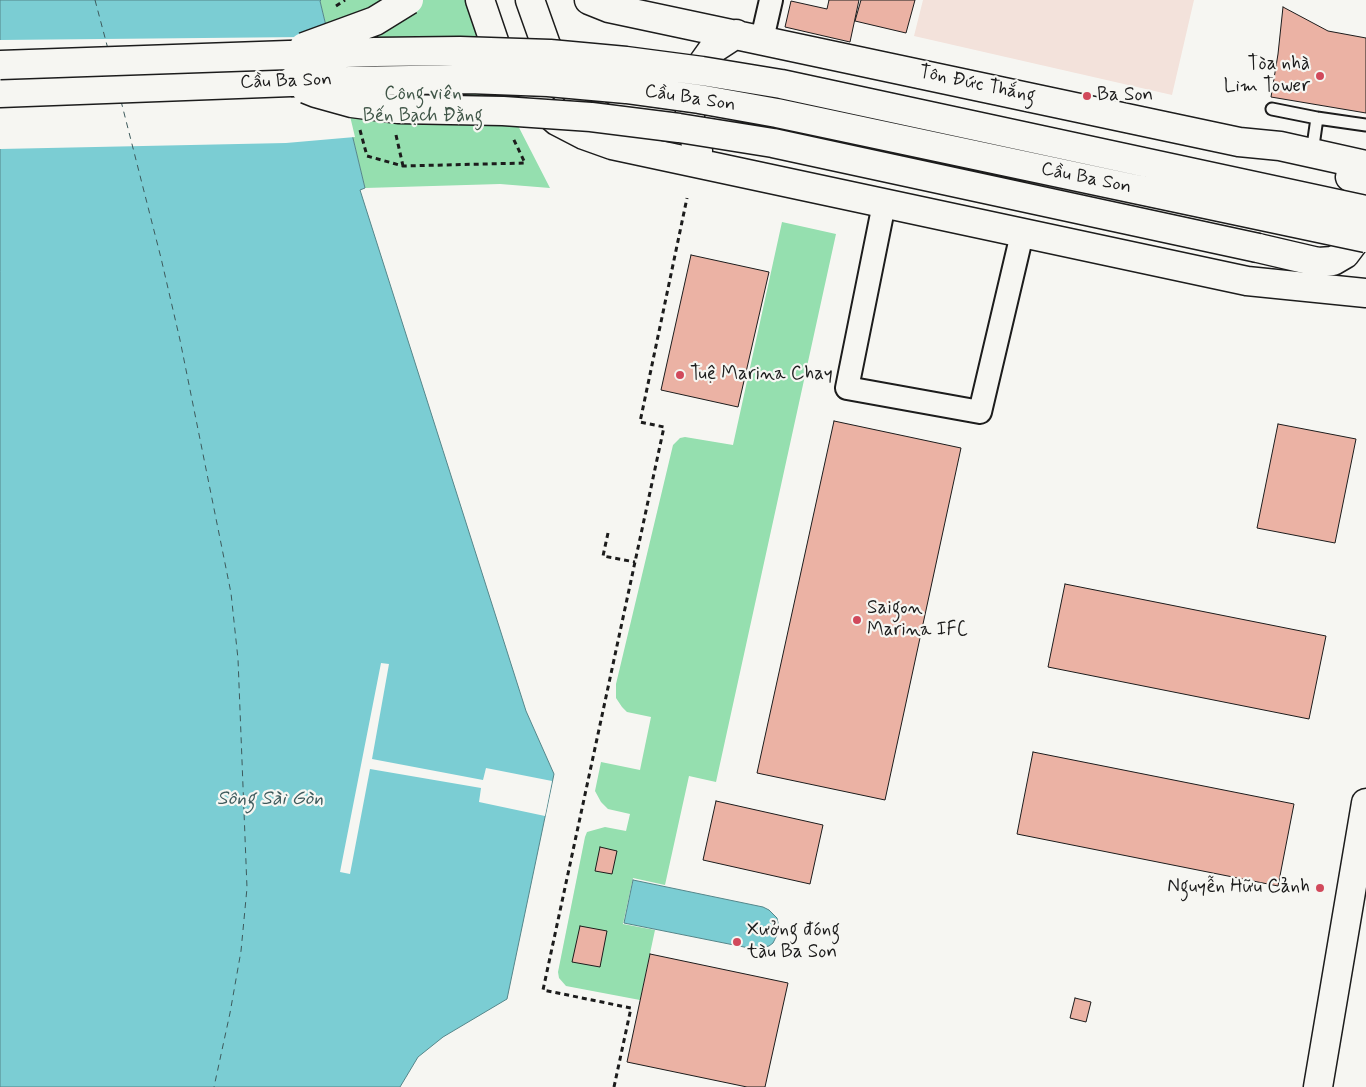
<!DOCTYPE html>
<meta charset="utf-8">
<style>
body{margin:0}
canvas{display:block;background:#f6f6f2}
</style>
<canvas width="1366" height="1087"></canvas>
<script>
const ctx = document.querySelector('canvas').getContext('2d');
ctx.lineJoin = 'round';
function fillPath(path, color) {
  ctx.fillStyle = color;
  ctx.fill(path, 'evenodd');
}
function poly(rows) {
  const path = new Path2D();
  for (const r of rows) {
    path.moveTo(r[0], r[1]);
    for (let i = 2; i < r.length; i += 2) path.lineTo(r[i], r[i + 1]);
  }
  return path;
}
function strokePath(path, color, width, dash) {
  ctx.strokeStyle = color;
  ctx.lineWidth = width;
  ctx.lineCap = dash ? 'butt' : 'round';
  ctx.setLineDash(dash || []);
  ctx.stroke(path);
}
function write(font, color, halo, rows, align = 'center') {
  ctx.font = font + ' Mynerve,sans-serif';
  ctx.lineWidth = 4.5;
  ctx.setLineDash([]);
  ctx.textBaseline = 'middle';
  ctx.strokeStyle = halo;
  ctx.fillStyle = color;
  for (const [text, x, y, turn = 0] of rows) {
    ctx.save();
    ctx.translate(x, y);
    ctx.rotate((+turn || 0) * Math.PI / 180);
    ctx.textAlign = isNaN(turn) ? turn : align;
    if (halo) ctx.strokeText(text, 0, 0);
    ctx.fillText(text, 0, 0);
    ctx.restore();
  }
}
fillPath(poly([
 [923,0,1194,0,1172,95,914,36]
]), '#f3e2db');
fillPath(poly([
 [321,0,471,0,492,75,550,188,500,184,365,188,320,1],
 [782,222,836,234,716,782,689,776,665,885,633,878,623,924,655,930,640,1000,566,986,559,978,558,972,585,837,587,832,605,827,626,831,630,814,608,809,601,802,595,791,601,762,640,770,651,717,627,712,622,707,616,698,616,684,673,445,680,438,685,437,733,445]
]), '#95dfaf');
const water = poly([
 [0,0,321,0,320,1,365,188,360,190,526,711,554,774,507,999,443,1037,418,1057,400,1087,0,1087,0,0],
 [633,880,763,907,769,910,777,918,779,928,778,933,773,943,769,946,754,949,624,923,633,880]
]);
fillPath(water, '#7bcdd3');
strokePath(water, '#55868a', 1);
fillPath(poly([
 [329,28,355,137,286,143,0,149,0,40,305,37],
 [381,663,389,664,372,759,483,780,486,768,552,781,545,816,479,802,481,788,370,769,350,874,340,872]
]), '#f6f6f2');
strokePath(poly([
 [95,0,108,49],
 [121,101,161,258,180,340,231,593,238,659,247,888,241,951,230,1013,214,1087]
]), '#3d5a5c', 1, [6, 5]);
const building = poly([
 [829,0,859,0,850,42,785,27,791,1,827,9,829,0],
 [861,0,915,0,906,33,855,21,861,0],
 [1283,7,1328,31,1366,38,1366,113,1271,97,1278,54,1283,7],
 [691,255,769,272,738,407,661,390,691,255],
 [834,421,961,448,885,800,757,773,834,421],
 [1278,424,1356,439,1335,543,1257,528,1278,424],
 [1065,584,1326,636,1309,719,1048,667,1065,584],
 [1033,752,1294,804,1278,886,1017,834,1033,752],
 [716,801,823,825,810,884,703,860,716,801],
 [600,847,617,851,612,874,595,871,600,847],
 [580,926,607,931,600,967,572,962,580,926],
 [650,954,788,983,765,1087,747,1087,627,1062,650,954],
 [1075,998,1091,1002,1086,1022,1070,1018,1075,998]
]);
fillPath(building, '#ebb2a4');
strokePath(building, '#1c1c1c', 1);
const service = poly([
 [1272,109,1317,118,1366,125],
 [1312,153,1317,118]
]);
const minor = poly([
 [762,39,771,0],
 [884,204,847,388,980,412,1022,234]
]);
const secondary = poly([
 [0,93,291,82],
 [1258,248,1318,262,1333,261,1345,254,1354,242,1364,192,1361,184,1350,177]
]);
const primary = poly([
 [480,0,495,44,512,75,533,100,557,121,584,135,612,145,1247,281,1366,293],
 [530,0,546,45,560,69,579,95,596,113,614,126],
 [589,0,609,8,1239,142,1280,146,1366,165],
 [698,151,690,122,690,102,694,81,703,63,713,49,736,34],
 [1318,1087,1366,803]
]);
strokePath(service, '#1c1c1c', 15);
strokePath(minor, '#1c1c1c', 26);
strokePath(secondary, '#1c1c1c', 31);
strokePath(primary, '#1c1c1c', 31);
strokePath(poly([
 [336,6,345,0],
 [360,130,367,156,403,166,525,163,513,138],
 [396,135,403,166],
 [608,533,603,556,635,562],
 [614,1087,631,1008,543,990,664,427,640,422,687,198]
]), '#1c1c1c', 3, [5, 4]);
strokePath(service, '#f6f6f2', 11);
strokePath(minor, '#f6f6f2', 22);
strokePath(secondary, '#f6f6f2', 28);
strokePath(primary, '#f6f6f2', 28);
const secondaryBridge = poly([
 [304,47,375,21,409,0],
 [0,65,375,52,460,51,550,54,626,61,702,71,781,84,1366,210],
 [291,82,469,79,548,82,626,89,699,99,777,113,1366,238],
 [306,89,316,93,352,103,398,109,503,111,591,117,679,128,773,143,1258,248]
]);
strokePath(secondaryBridge, '#1c1c1c', 31, []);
strokePath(secondaryBridge, '#f6f6f2', 28);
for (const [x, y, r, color] of [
 [1320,76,5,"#d1495b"],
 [1087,96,5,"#d1495b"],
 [680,375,5,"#d1495b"],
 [857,620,5,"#d1495b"],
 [1320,888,5,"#d1495b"],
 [737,942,5,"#d1495b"]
]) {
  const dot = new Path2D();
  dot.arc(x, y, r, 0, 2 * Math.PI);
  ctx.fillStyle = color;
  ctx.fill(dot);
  strokePath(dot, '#f6f6f2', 2);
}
write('19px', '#1c1c1c', '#f6f6f2', [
 ["Tòa nhà",1310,65,"right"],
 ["Lim Tower",1310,87,"right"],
 ["Ba Son",1097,96],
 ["Tuệ Marina Chay",690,375],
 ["Saigon",867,609],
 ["Marina IFC",867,631],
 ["Nguyễn Hữu Cảnh",1310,888,"right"],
 ["Xưởng đóng",747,931],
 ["tàu Ba Son",747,953]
], 'left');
write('19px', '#1c1c1c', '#f6f6f2', [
 ["Cầu Ba Son",286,82,-2],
 ["Tôn Đức Thắng",977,85,12],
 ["Cầu Ba Son",690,99,9],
 ["Cầu Ba Son",1086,179,12]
]);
write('19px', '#405648', '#f6f6f2', [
 ["Công viên",423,95],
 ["Bến Bạch Đằng",423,117]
]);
write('italic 20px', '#3d5a5c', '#f6f6f2', [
 ["Sông Sài Gòn",270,800]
]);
</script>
